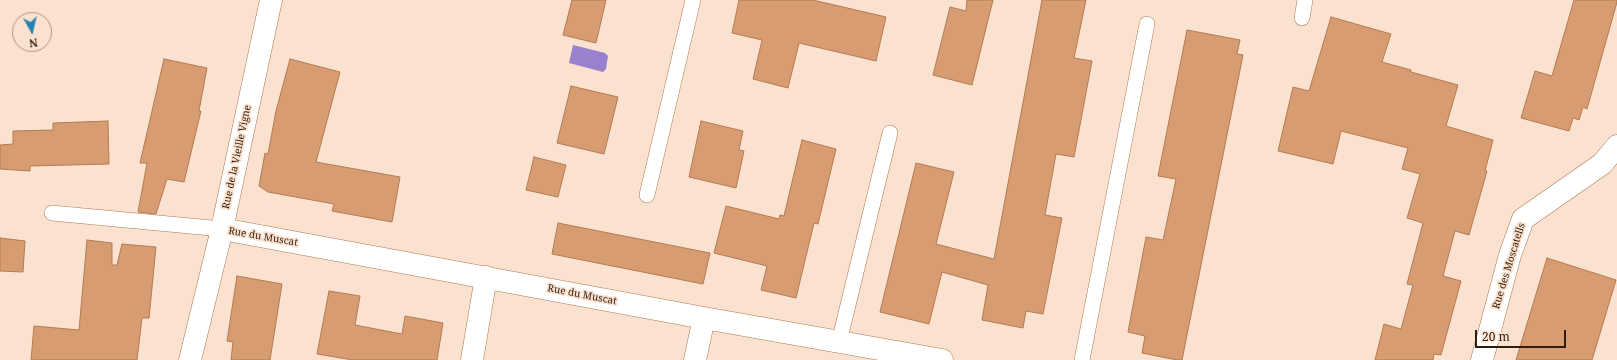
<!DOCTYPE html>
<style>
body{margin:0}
#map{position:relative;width:1617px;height:360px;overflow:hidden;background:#fbe2d0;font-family:"Noto Serif",serif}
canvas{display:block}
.north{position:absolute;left:12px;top:12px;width:40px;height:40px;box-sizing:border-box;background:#fbe2d0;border:1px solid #ab9381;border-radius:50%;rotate:172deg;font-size:11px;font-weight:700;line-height:16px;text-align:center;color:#321c0a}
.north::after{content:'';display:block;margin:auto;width:14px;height:18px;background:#2980af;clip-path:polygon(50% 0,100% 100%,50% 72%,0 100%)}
.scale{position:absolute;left:1475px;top:330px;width:91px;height:18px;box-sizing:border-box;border:2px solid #321c0a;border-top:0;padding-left:5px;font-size:12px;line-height:14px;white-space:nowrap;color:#321c0a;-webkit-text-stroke:3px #fbe2d0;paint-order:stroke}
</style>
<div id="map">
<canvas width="1617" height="360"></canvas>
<div class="north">N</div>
<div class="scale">20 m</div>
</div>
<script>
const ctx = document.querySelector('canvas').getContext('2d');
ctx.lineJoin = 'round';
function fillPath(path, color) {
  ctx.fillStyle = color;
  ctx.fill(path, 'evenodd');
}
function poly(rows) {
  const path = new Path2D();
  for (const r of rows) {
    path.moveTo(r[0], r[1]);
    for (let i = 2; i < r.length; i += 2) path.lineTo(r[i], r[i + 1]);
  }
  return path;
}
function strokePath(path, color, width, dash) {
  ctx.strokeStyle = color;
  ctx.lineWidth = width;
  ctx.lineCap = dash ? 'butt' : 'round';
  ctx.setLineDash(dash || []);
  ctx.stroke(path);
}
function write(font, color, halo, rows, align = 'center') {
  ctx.font = font + ' "Noto Serif",serif';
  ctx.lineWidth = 3.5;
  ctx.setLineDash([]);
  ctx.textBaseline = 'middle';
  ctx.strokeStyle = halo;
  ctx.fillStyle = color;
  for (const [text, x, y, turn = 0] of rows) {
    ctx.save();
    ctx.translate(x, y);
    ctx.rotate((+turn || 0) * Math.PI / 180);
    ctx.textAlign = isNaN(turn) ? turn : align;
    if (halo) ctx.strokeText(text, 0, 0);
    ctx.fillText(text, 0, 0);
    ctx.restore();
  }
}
fillPath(poly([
 [573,45,605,53,608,56,606,69,603,72,569,63]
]), '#9981cf');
const building = poly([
 [572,0,606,0,596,43,563,35,572,0],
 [739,0,813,0,886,17,876,61,799,43,788,88,753,79,762,40,732,33,739,0],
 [967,0,993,0,972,85,933,75,950,7,966,11,967,0],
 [1042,0,1086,0,1074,58,1092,61,1074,157,1056,154,1045,215,1062,218,1043,314,1026,311,1023,328,982,320,988,285,942,272,929,324,880,312,916,163,954,172,936,244,994,259,1042,0],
 [1574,0,1617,0,1617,2,1587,109,1583,107,1579,120,1573,118,1569,131,1521,118,1535,71,1552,76,1574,0],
 [1331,17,1391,34,1382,62,1411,70,1411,72,1458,85,1446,126,1493,140,1485,171,1487,171,1469,235,1455,231,1443,276,1461,281,1441,355,1434,354,1433,360,1375,360,1384,324,1401,329,1413,285,1407,284,1423,223,1407,218,1420,174,1402,169,1408,148,1341,131,1333,164,1278,151,1293,87,1309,91,1331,17],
 [1187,30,1240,40,1237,54,1243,55,1182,360,1177,360,1142,353,1145,336,1128,332,1146,237,1163,240,1176,179,1158,176,1187,30],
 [164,59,207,68,199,111,201,111,184,182,167,179,156,214,138,212,147,163,140,163,164,59],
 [290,59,340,72,316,162,400,177,392,222,332,211,334,204,268,192,259,186,265,153,268,154,276,111,290,59],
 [571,86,618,97,604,154,557,143,571,86],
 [108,121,109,164,30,166,30,171,0,169,0,145,13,144,13,131,53,130,53,123,108,121],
 [701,121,743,131,739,150,744,151,736,188,689,177,701,121],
 [802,140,836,149,818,224,814,223,796,298,761,290,767,266,714,253,726,206,779,219,780,215,784,216,802,140],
 [534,157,566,165,558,197,526,190,534,157],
 [558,223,710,253,703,284,552,254,558,223],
 [0,238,25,241,23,272,0,271,0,238],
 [87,240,112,243,112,265,117,265,122,244,156,247,149,318,142,318,137,360,31,360,34,326,79,330,87,240],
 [1547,258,1616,280,1592,360,1516,360,1547,258],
 [237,276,282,284,270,360,231,360,233,342,227,341,237,276],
 [329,291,360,296,355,325,402,334,405,316,443,323,437,360,353,360,317,354,329,291]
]);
fillPath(building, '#d79c71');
strokePath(building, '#b37b51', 1);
const service = poly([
 [1302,18,1305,0],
 [647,195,693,0],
 [52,213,222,229],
 [839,342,890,133],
 [1082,360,1147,24]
]);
const minor = poly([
 [222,229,704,318,942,360],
 [190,360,222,229,271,0],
 [472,360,486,277],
 [695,360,704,318],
 [1482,360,1510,255,1523,219,1602,164,1617,146]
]);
strokePath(service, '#af774d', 16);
strokePath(minor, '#af774d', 23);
strokePath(service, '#fff', 15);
strokePath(minor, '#fff', 22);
write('10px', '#321c0a', '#fbe2d0', [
 ["Rue de la Vieille Vigne",237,157,-78],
 ["Rue du Muscat",263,237,10],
 ["Rue des Moscatells",1509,266,-73],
 ["Rue du Muscat",582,295,11]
]);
</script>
